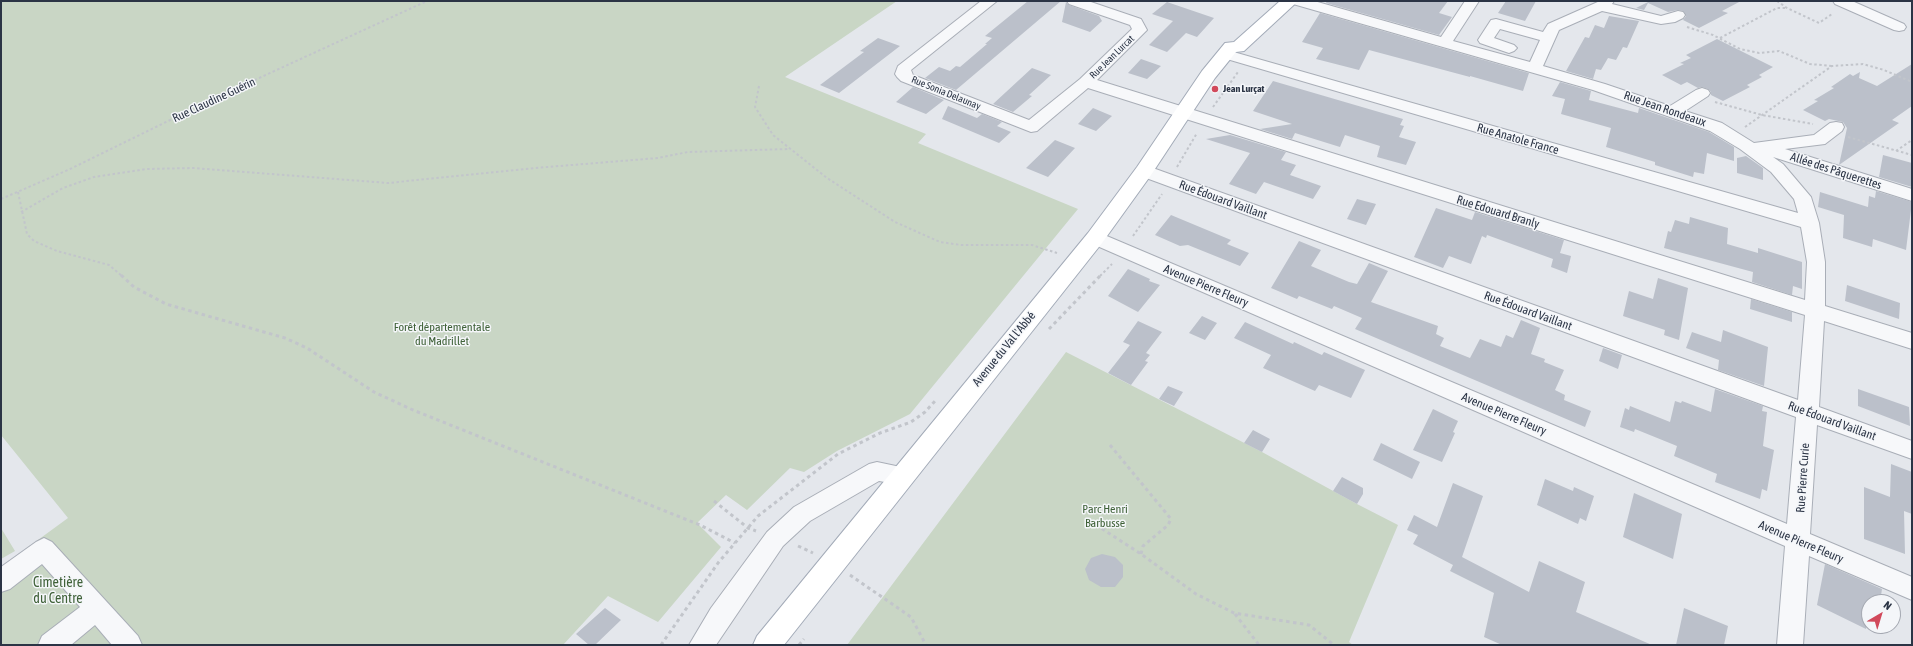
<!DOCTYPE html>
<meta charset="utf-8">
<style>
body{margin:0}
#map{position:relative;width:1913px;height:646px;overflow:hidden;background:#e4e7ec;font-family:"Asap Condensed",sans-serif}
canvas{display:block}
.frame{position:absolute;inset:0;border:2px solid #2b3445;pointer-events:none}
.north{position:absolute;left:1861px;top:594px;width:40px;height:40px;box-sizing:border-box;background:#f4f6f9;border:1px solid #a4a8b1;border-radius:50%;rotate:38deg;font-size:11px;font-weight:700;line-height:16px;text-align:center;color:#2b3445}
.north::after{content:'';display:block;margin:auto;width:14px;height:18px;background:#d1495b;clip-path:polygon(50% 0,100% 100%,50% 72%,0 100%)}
</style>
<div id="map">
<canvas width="1913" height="646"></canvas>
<div class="frame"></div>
<div class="north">N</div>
</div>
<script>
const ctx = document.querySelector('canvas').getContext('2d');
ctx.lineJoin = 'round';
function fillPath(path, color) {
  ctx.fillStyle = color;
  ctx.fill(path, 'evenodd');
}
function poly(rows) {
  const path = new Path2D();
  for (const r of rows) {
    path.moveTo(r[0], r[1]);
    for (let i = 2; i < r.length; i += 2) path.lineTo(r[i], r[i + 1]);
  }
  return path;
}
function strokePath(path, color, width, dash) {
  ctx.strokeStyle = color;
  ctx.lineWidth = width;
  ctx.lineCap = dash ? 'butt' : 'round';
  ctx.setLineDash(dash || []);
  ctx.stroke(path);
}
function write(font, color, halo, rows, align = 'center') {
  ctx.font = font + ' "Asap Condensed",sans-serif';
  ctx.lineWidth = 3;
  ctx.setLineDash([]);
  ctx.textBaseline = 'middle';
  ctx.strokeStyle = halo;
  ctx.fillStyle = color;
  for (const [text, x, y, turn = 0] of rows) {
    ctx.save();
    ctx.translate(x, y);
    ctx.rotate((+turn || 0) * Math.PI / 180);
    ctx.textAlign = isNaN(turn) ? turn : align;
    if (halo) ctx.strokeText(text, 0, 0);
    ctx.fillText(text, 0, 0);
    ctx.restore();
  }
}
fillPath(poly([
 [1,1,897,1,785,77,926,134,918,143,1078,209,910,414,837,451,804,472,790,468,747,510,726,495,697,523,721,547,658,622,608,596,563,645,1,645,1,567,68,518,1,435],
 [1066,352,1262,452,1357,504,1398,525,1349,642,1353,645,847,645],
 [1,528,15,551,1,559]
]), '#c9d6c5');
fillPath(poly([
 [1028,1,1061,1,956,90,925,78,939,67,950,71,956,66,960,67,987,44,985,44,992,38,985,36],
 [1327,1,1448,1,1439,13,1452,17,1439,35,1326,3],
 [1506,1,1536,1,1525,21,1498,13],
 [1645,1,1741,1,1722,11,1728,13,1699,28,1683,20,1686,16,1683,11,1678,10,1668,12,1648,3,1644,10,1636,8,1648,2],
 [1066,2,1069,5,1099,16,1102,21,1090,32,1062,22],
 [1167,2,1214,18,1197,37,1186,33,1167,52,1149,45,1173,21,1152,14],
 [1320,13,1529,73,1523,91,1470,76,1470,77,1369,50,1359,70,1316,59,1323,48,1302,42],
 [1609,16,1639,21,1627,48,1623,47,1616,60,1608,58,1601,70,1596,69,1593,79,1566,71,1585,37,1589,38,1595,25,1604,28],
 [878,38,900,46,839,93,820,85,864,52,860,51],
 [1717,39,1773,67,1759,75,1762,77,1747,85,1750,87,1723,101,1711,95,1711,92,1708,89,1702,87,1698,88,1687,82,1681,85,1662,75,1684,64,1680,63,1691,58,1686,55],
 [1141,59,1161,66,1147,79,1128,73],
 [1912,64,1912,106,1892,120,1899,123,1839,165,1847,128,1843,122,1829,119,1825,121,1803,110,1818,101,1814,100,1834,88,1831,87,1850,74,1853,76,1860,72,1859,78,1877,86],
 [1032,68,1051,75,1029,95,1032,96,1013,112,993,104],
 [1273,81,1403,119,1400,125,1404,126,1399,137,1416,142,1406,165,1377,157,1380,146,1345,135,1340,147,1295,133,1292,139,1260,129,1292,124,1253,111],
 [1560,82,1591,91,1589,100,1638,113,1639,108,1709,132,1734,147,1734,161,1707,153,1704,174,1694,172,1693,177,1655,165,1655,162,1606,147,1611,128,1561,114,1565,99,1552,96],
 [913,87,944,100,926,114,896,102],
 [948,106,977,118,982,114,1002,122,997,126,1011,132,999,143,942,119],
 [1093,108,1112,116,1096,131,1078,124],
 [1230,135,1286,152,1281,160,1296,165,1290,175,1321,186,1313,199,1264,182,1256,194,1229,184,1250,153,1206,139],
 [1055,140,1075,148,1048,177,1026,168],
 [1883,155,1912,163,1912,187,1879,177],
 [1746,156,1763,168,1763,180,1737,173,1737,158],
 [1876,191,1912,202,1906,250,1873,239,1872,247,1843,238,1844,215,1818,207,1820,192,1868,207,1869,196,1875,198],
 [1357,199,1376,204,1366,225,1347,219],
 [1436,208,1472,220,1475,212,1564,240,1560,253,1571,256,1567,273,1551,267,1553,259,1487,235,1486,238,1482,236,1471,264,1449,256,1443,268,1414,257],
 [1171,215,1231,240,1227,244,1249,253,1240,266,1188,245,1180,246,1155,235],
 [1690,217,1728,228,1727,244,1758,253,1758,248,1802,262,1802,289,1793,286,1792,295,1752,282,1753,272,1664,248,1668,231,1671,232,1675,220,1689,224],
 [1299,241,1321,250,1311,266,1349,282,1357,284,1369,263,1388,271,1371,302,1438,326,1436,334,1444,338,1440,346,1470,358,1480,339,1501,347,1506,335,1513,338,1521,320,1540,328,1531,354,1545,359,1544,362,1564,370,1555,390,1565,395,1564,400,1591,411,1585,427,1355,329,1362,318,1334,306,1332,309,1299,296,1297,299,1271,288],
 [1128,269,1150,279,1149,281,1160,285,1138,312,1108,296],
 [1658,278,1688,288,1679,340,1664,335,1665,330,1623,316,1629,291,1653,299],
 [1847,285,1900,303,1899,319,1845,301],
 [1751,299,1792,312,1792,322,1750,309],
 [1202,316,1217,323,1205,340,1189,333],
 [1138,321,1162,332,1146,353,1150,355,1145,361,1148,362,1131,385,1108,373,1130,345,1123,342],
 [1245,322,1293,344,1294,342,1322,355,1324,352,1365,370,1351,398,1319,385,1315,391,1263,368,1271,355,1234,338],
 [1723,330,1768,347,1764,386,1718,370,1719,360,1686,348,1692,332,1721,342],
 [1603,348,1622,355,1618,369,1599,361],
 [1168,386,1183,392,1174,406,1159,399],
 [1715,389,1763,406,1762,411,1767,412,1763,446,1774,450,1767,491,1762,489,1760,499,1715,482,1717,474,1674,456,1677,446,1635,429,1634,432,1620,427,1625,408,1629,410,1630,406,1670,422,1675,401,1681,403,1682,401,1711,412],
 [1858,389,1909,407,1910,426,1858,406],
 [1433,409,1458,421,1453,432,1455,433,1442,462,1413,450],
 [1253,430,1270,439,1262,452,1244,443],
 [1381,443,1420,462,1412,479,1373,460],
 [1891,464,1912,472,1912,514,1904,511,1905,554,1864,539,1864,487,1890,497],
 [1342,477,1363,488,1363,494,1357,504,1333,491],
 [1545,479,1573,491,1574,487,1594,496,1586,521,1580,518,1578,524,1537,505],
 [1453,483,1483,496,1462,557,1529,592,1539,561,1585,582,1576,612,1652,645,1502,645,1484,637,1494,593,1450,571,1453,565,1413,544,1418,535,1407,530,1414,515,1437,527],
 [1634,493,1682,514,1673,559,1623,537],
 [1102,554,1115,557,1123,565,1123,577,1115,587,1101,587,1089,580,1085,569,1091,558],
 [1825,564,1882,589,1880,602,1869,602,1866,629,1817,605],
 [605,608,621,620,595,645,589,645,576,634],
 [1684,608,1728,626,1724,645,1676,645]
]), '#bbc0ca');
const minor = poly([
 [981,1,997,1,911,70,913,75,1029,120,1080,79,1132,29,1130,25,1069,4,1067,1,1088,1,1141,19,1147,30,1097,80,1805,300,1807,262,1801,227,1220,57,1217,54,1220,51,1230,51,1798,213,1794,199,1771,172,1740,149,1710,131,1593,90,1293,4,1291,1,1314,1,1441,37,1465,1,1479,1,1453,41,1530,62,1540,40,1500,29,1494,38,1514,45,1517,48,1514,51,1509,53,1480,43,1478,40,1491,20,1496,19,1543,32,1548,24,1600,1,1614,1,1612,4,1661,16,1678,11,1683,12,1685,15,1683,18,1675,22,1661,24,1602,11,1559,30,1543,66,1605,84,1670,106,1696,90,1702,88,1708,90,1710,93,1708,96,1685,111,1722,123,1754,143,1814,135,1830,123,1836,122,1842,123,1844,127,1842,131,1825,144,1785,149,1912,189,1912,201,1773,157,1783,164,1811,197,1819,223,1825,262,1825,306,1912,333,1912,349,1824,321,1819,407,1912,441,1912,459,1817,425,1810,534,1912,577,1912,600,1809,556,1803,645,1777,645,1785,546,1088,242,1086,238,1088,234,1095,232,1102,234,1787,524,1796,417,1138,175,1135,171,1138,167,1144,166,1150,167,1798,400,1805,315,1088,88,1037,131,1031,132,901,81,897,77,895,74,898,66,981,1],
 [1833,1,1852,1,1904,24,1906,27,1904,30,1899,31,1894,30,1835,4,1833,1],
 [877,462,910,469,913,476,910,483,902,485,879,481,810,521,783,546,716,645,689,645,711,608,767,532,794,507,869,464,877,462],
 [44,538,52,542,138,636,142,645,112,645,95,625,71,645,38,645,42,636,80,607,42,564,10,589,1,592,1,567,36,542,44,538]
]);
const major = poly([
 [1280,1,1298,1,1244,51,1236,52,1215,78,1151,175,1102,243,784,645,753,645,757,636,1088,233,1137,167,1202,71,1225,43,1234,42,1280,1]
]);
strokePath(minor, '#a9aeb7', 2);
strokePath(major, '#a3abb8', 2);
strokePath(poly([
 [1777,1,1787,8,1819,23,1832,14],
 [1687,27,1713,35,1740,49,1759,53,1779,51,1810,64,1832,66],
 [1720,38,1777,8,1787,8],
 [759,86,755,107,773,135,827,178,895,222,940,242,961,245,1032,245,1057,253],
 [1715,102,1762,115,1813,124],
 [1213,107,1238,72],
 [1745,127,1832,66,1863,64,1884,70,1912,82],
 [1848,137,1912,155],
 [1896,151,1912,140],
 [1177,167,1197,133],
 [18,192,27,234,34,241,57,251,109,265,122,276],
 [1,199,68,170,209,101,427,1],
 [21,212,63,188,94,177,147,169,193,168,388,183,535,168,658,158,688,152,789,149],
 [1133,236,1162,194],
 [1100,276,1112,264]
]), '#c2c5cb', 2, [2.5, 2.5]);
strokePath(poly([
 [121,275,134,287,166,304,285,338,307,348,374,392,413,410,700,525,735,543],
 [1049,329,1101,275],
 [1110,445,1171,519,1168,525,1143,546,1141,554],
 [714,501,748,528,756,531],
 [1090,521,1141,554,1196,594,1234,613,1309,625,1334,645],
 [798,546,813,553],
 [850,575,911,617,926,645],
 [1235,614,1259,645],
 [661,645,718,563,758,516,838,454,880,433,911,422,925,412,935,401],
 [799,645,804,639]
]), '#c2c5cb', 3, [3.5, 3.5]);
fillPath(minor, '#f7f8fa');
fillPath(major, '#fff');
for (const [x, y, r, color] of [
 [1215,89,4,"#d1495b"]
]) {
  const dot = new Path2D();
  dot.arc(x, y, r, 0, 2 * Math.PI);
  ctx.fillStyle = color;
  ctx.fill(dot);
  strokePath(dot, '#f4f6f9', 1.5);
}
write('10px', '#2b3445', '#f4f6f9', [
 ["Rue Jean Lurcat",1112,57,-44],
 ["Rue Sonia Delaunay",946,93,22]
]);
write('bold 10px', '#2b3445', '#f4f6f9', [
 ["Jean Lurçat",1223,89]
], 'left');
write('12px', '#2b3445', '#f4f6f9', [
 ["Rue Claudine Guérin",214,100,-25],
 ["Rue Jean Rondeaux",1665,109,19],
 ["Rue Anatole France",1518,139,16],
 ["Allée des Pâquerettes",1836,171,18],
 ["Rue Édouard Vaillant",1223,200,20],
 ["Rue Edouard Branly",1498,212,17],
 ["Avenue Pierre Fleury",1206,286,23],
 ["Rue Édouard Vaillant",1528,311,20],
 ["Avenue du Val l'Abbé",1004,349,-51],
 ["Avenue Pierre Fleury",1504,414,23],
 ["Rue Édouard Vaillant",1832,421,20],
 ["Rue Pierre Curie",1803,478,-86],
 ["Avenue Pierre Fleury",1801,542,23]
]);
write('12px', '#3f6138', '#f4f6f9', [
 ["Forêt départementale",442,327],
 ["du Madrillet",442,341],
 ["Parc Henri",1105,509],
 ["Barbusse",1105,523]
]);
write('14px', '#3f6138', '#f4f6f9', [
 ["Cimetière",58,583],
 ["du Centre",58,599]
]);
</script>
